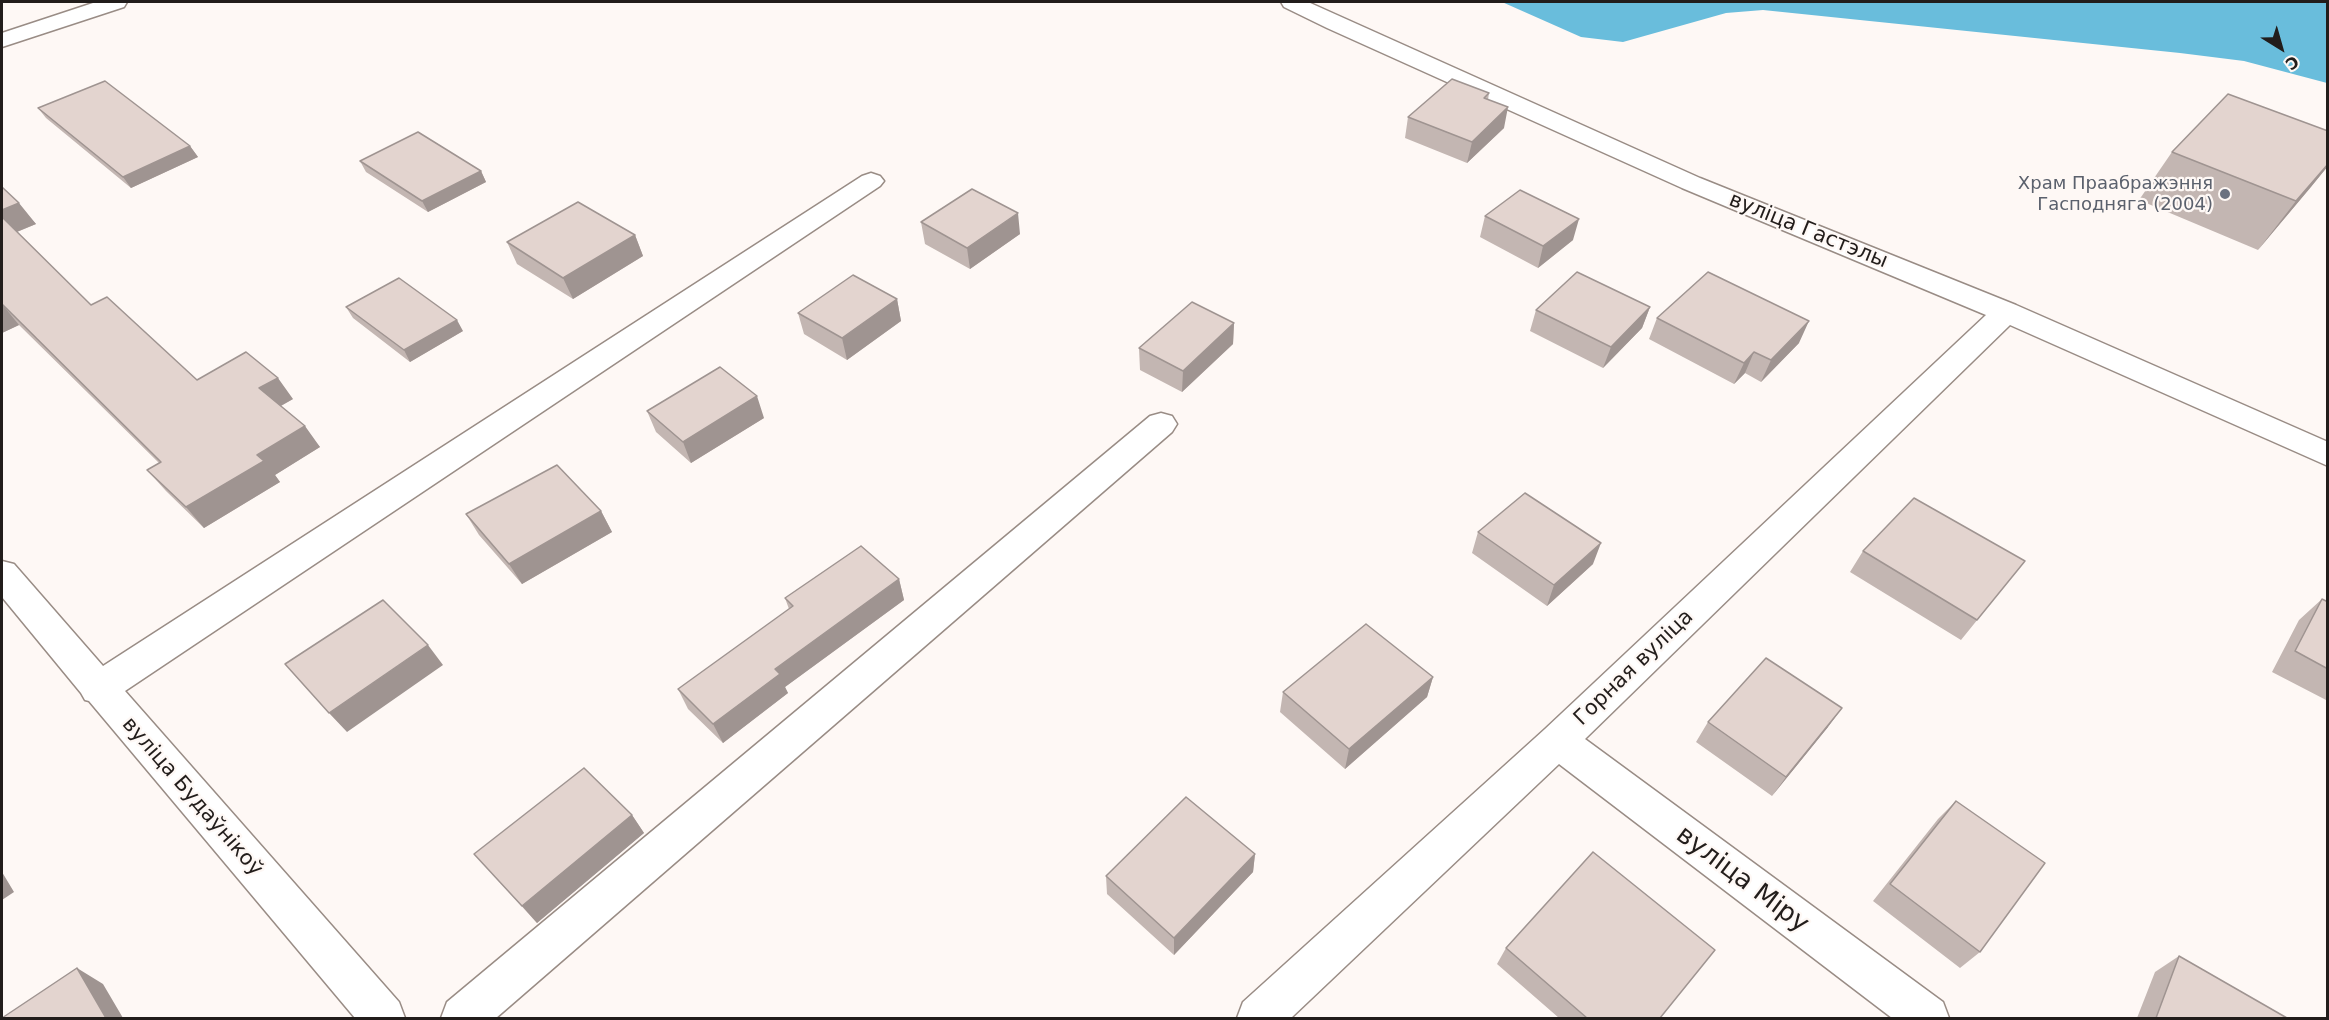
<!DOCTYPE html>
<meta charset="utf-8">
<style>
body{margin:0}
#map{position:relative;width:2329px;height:1020px;overflow:hidden;background:#fef8f5;font-family:"DejaVu Sans",sans-serif}
canvas{display:block}
.frame{position:absolute;inset:0;border:3px solid #221d1b;pointer-events:none}
.north{position:absolute;left:2251px;top:18px;width:60px;height:60px;-webkit-text-stroke:4px #fef8f5;paint-order:stroke;rotate:143deg;font-size:16px;font-weight:700;line-height:24px;text-align:center;color:#221d1b}
.north::after{content:'';display:block;margin:auto;width:21px;height:27px;background:#221d1b;clip-path:polygon(50% 0,100% 100%,50% 72%,0 100%)}
</style>
<div id="map">
<canvas width="2329" height="1020"></canvas>
<div class="frame"></div>
<div class="north">С</div>
</div>
<script>
const ctx = document.querySelector('canvas').getContext('2d');
ctx.lineJoin = 'round';
function fillPath(path, color) {
  ctx.fillStyle = color;
  ctx.fill(path, 'evenodd');
}
function poly(rows) {
  const path = new Path2D();
  for (const r of rows) {
    path.moveTo(r[0], r[1]);
    for (let i = 2; i < r.length; i += 2) path.lineTo(r[i], r[i + 1]);
  }
  return path;
}
function strokePath(path, color, width, dash) {
  ctx.strokeStyle = color;
  ctx.lineWidth = width;
  ctx.lineCap = dash ? 'butt' : 'round';
  ctx.setLineDash(dash || []);
  ctx.stroke(path);
}
function write(font, color, halo, rows, align = 'center') {
  ctx.font = font + ' "DejaVu Sans",sans-serif';
  ctx.lineWidth = 4.5;
  ctx.setLineDash([]);
  ctx.textBaseline = 'middle';
  ctx.strokeStyle = halo;
  ctx.fillStyle = color;
  for (const [text, x, y, turn = 0] of rows) {
    ctx.save();
    ctx.translate(x, y);
    ctx.rotate((+turn || 0) * Math.PI / 180);
    ctx.textAlign = isNaN(turn) ? turn : align;
    if (halo) ctx.strokeText(text, 0, 0);
    ctx.fillText(text, 0, 0);
    ctx.restore();
  }
}
fillPath(poly([
 [1502,2,2327,2,2327,83,2244,61,2180,53,1763,10,1726,13,1623,42,1581,37]
]), '#69bddc');
const minor = poly([
 [96,2,127,2,124,7,2,47,2,33,96,2],
 [1281,2,1308,2,1700,178,2016,305,2328,442,2328,466,2010,325,1585,739,1943,1002,1949,1018,1892,1018,1559,764,1291,1018,1237,1018,1243,1002,1545,729,1986,315,1682,188,1327,28,1284,7,1281,2],
 [871,173,880,176,884,181,880,186,125,691,399,1002,405,1018,355,1018,89,701,85,700,81,693,2,597,2,561,14,564,103,666,862,176,871,173],
 [1161,413,1172,416,1177,424,1172,432,496,1018,441,1018,447,1002,1150,416,1161,413]
]);
strokePath(minor, '#998c85', 3);
fillPath(minor, '#fff');
fillPath(poly([
 [1489,93,1488,100,1504,128,1467,163,1405,138,1408,117],
 [38,108,190,146,198,157,131,188,46,118],
 [2328,131,2328,166,2258,250,2139,200,2172,152],
 [360,161,481,171,486,182,428,212,366,172],
 [2,187,36,224,17,232,91,305,197,380,293,399,281,406,320,447,275,475,280,482,204,528,166,491,147,470,159,463,19,325,2,333],
 [1485,216,1573,240,1538,268,1480,237],
 [921,222,1020,234,970,269,925,244],
 [635,235,643,256,573,299,517,264,507,242],
 [897,299,901,321,847,360,804,334,798,313],
 [346,307,463,331,410,362,353,318],
 [1650,307,1642,328,1603,368,1530,331,1536,310],
 [1657,318,1799,343,1761,382,1745,373,1734,384,1649,339],
 [1234,323,1233,344,1182,392,1140,370,1139,348],
 [647,411,764,418,691,463,656,432],
 [601,511,612,532,522,584,479,535,466,514],
 [1478,532,1593,564,1547,606,1472,553],
 [1863,551,2025,561,1961,640,1850,572],
 [899,579,904,600,785,687,788,693,723,743,688,709,678,689,789,609,785,598],
 [2322,599,2328,602,2328,701,2272,672,2299,620],
 [1433,677,1427,697,1345,769,1280,712,1283,692],
 [1708,722,1828,727,1772,796,1696,742],
 [1956,801,1980,952,1960,968,1873,901,1938,819],
 [632,815,644,833,537,923,474,854],
 [1255,854,1253,872,1174,955,1107,894,1106,876],
 [1506,948,1660,1018,1559,1018,1497,964],
 [2179,956,2287,1018,2137,1018,2155,972]
]), '#c3b6b2');
fillPath(poly([
 [1508,107,1504,128,1467,163,1472,142],
 [190,146,198,157,131,188,123,177],
 [2328,164,2328,166,2311,187,2258,250,2296,201],
 [481,171,486,182,428,212,422,201],
 [19,203,36,224,14,233,2,218,2,210],
 [1018,213,1020,234,970,269,967,248],
 [1579,219,1573,240,1538,268,1543,246],
 [635,235,643,256,573,299,563,278],
 [897,299,901,321,847,360,842,338],
 [2,304,19,325,2,333],
 [1650,307,1642,328,1603,368,1611,347],
 [457,320,463,331,410,362,404,350],
 [1809,321,1799,343,1761,382,1771,360],
 [1234,323,1233,344,1182,392,1183,371],
 [1754,352,1745,373,1734,384,1744,363],
 [278,378,293,399,275,409,259,388],
 [757,396,764,418,691,463,683,442],
 [305,426,320,447,275,475,280,482,204,528,186,507,257,455],
 [601,511,612,532,522,584,509,564],
 [1601,543,1593,564,1547,606,1554,585],
 [899,579,904,600,785,687,788,693,723,743,713,724,775,669],
 [428,645,443,665,347,732,329,713],
 [1433,677,1427,697,1345,769,1349,749],
 [1842,708,1828,727,1772,796,1786,777],
 [632,815,644,833,537,923,522,906],
 [1255,854,1253,872,1174,955,1174,938],
 [2,872,14,892,2,900],
 [77,968,103,984,123,1018,106,1018]
]), '#9f9491');
const building = poly([
 [1452,79,1489,93,1484,98,1508,107,1472,142,1408,117,1452,79],
 [105,81,190,146,123,177,38,108,105,81],
 [2228,94,2328,131,2328,164,2296,201,2172,152,2228,94],
 [418,132,481,171,422,201,360,161,418,132],
 [2,187,19,203,2,210,2,187],
 [972,189,1018,213,967,248,921,222,972,189],
 [1520,190,1579,219,1543,246,1485,216,1520,190],
 [578,202,635,235,563,278,507,242,578,202],
 [2,217,91,305,107,297,197,380,246,352,278,378,259,388,305,426,257,455,264,461,186,507,147,470,161,462,2,304,2,217],
 [1577,272,1650,307,1611,347,1536,310,1577,272],
 [1708,272,1809,321,1771,360,1754,352,1744,363,1657,318,1708,272],
 [853,275,897,299,842,338,798,313,853,275],
 [399,278,457,320,404,350,346,307,399,278],
 [1192,302,1234,323,1183,371,1139,348,1192,302],
 [720,367,757,396,683,442,647,411,720,367],
 [557,465,601,511,509,564,466,514,557,465],
 [1525,493,1601,543,1554,585,1478,532,1525,493],
 [1914,498,2025,561,1977,620,1863,551,1914,498],
 [861,546,899,579,775,669,780,674,713,724,678,689,793,606,785,598,861,546],
 [2322,599,2328,602,2328,669,2295,651,2322,599],
 [383,600,428,645,329,713,285,664,383,600],
 [1366,624,1433,677,1349,749,1283,692,1366,624],
 [1766,658,1842,708,1786,777,1708,722,1766,658],
 [584,768,632,815,522,906,474,854,584,768],
 [1186,797,1255,854,1174,938,1106,876,1186,797],
 [1956,801,2045,863,1980,952,1890,884,1956,801],
 [1593,852,1715,950,1660,1018,1587,1018,1506,948,1593,852],
 [2179,956,2287,1018,2156,1018,2179,956],
 [77,968,106,1018,2,1018,77,968]
]);
fillPath(building, '#e3d4cf');
strokePath(building, '#9f9491', 1.5);
for (const [x, y, r, color] of [
 [2225,194,6,"#6b7280"]
]) {
  const dot = new Path2D();
  dot.arc(x, y, r, 0, 2 * Math.PI);
  ctx.fillStyle = color;
  ctx.fill(dot);
  strokePath(dot, '#fef8f5', 2);
}
write('18px', '#5b616d', '#fef8f5', [
 ["Храм Праабражэння",2213,184],
 ["Гасподняга (2004)",2213,205]
], 'right');
write('21px', '#221d1b', '#fef8f5', [
 ["вуліца Гастэлы",1808,231,22],
 ["Горная вуліца",1634,668,-44],
 ["вуліца Будаўнікоў",192,797,49]
]);
write('26px', '#221d1b', '#fef8f5', [
 ["вуліца Міру",1742,880,37]
]);
</script>
